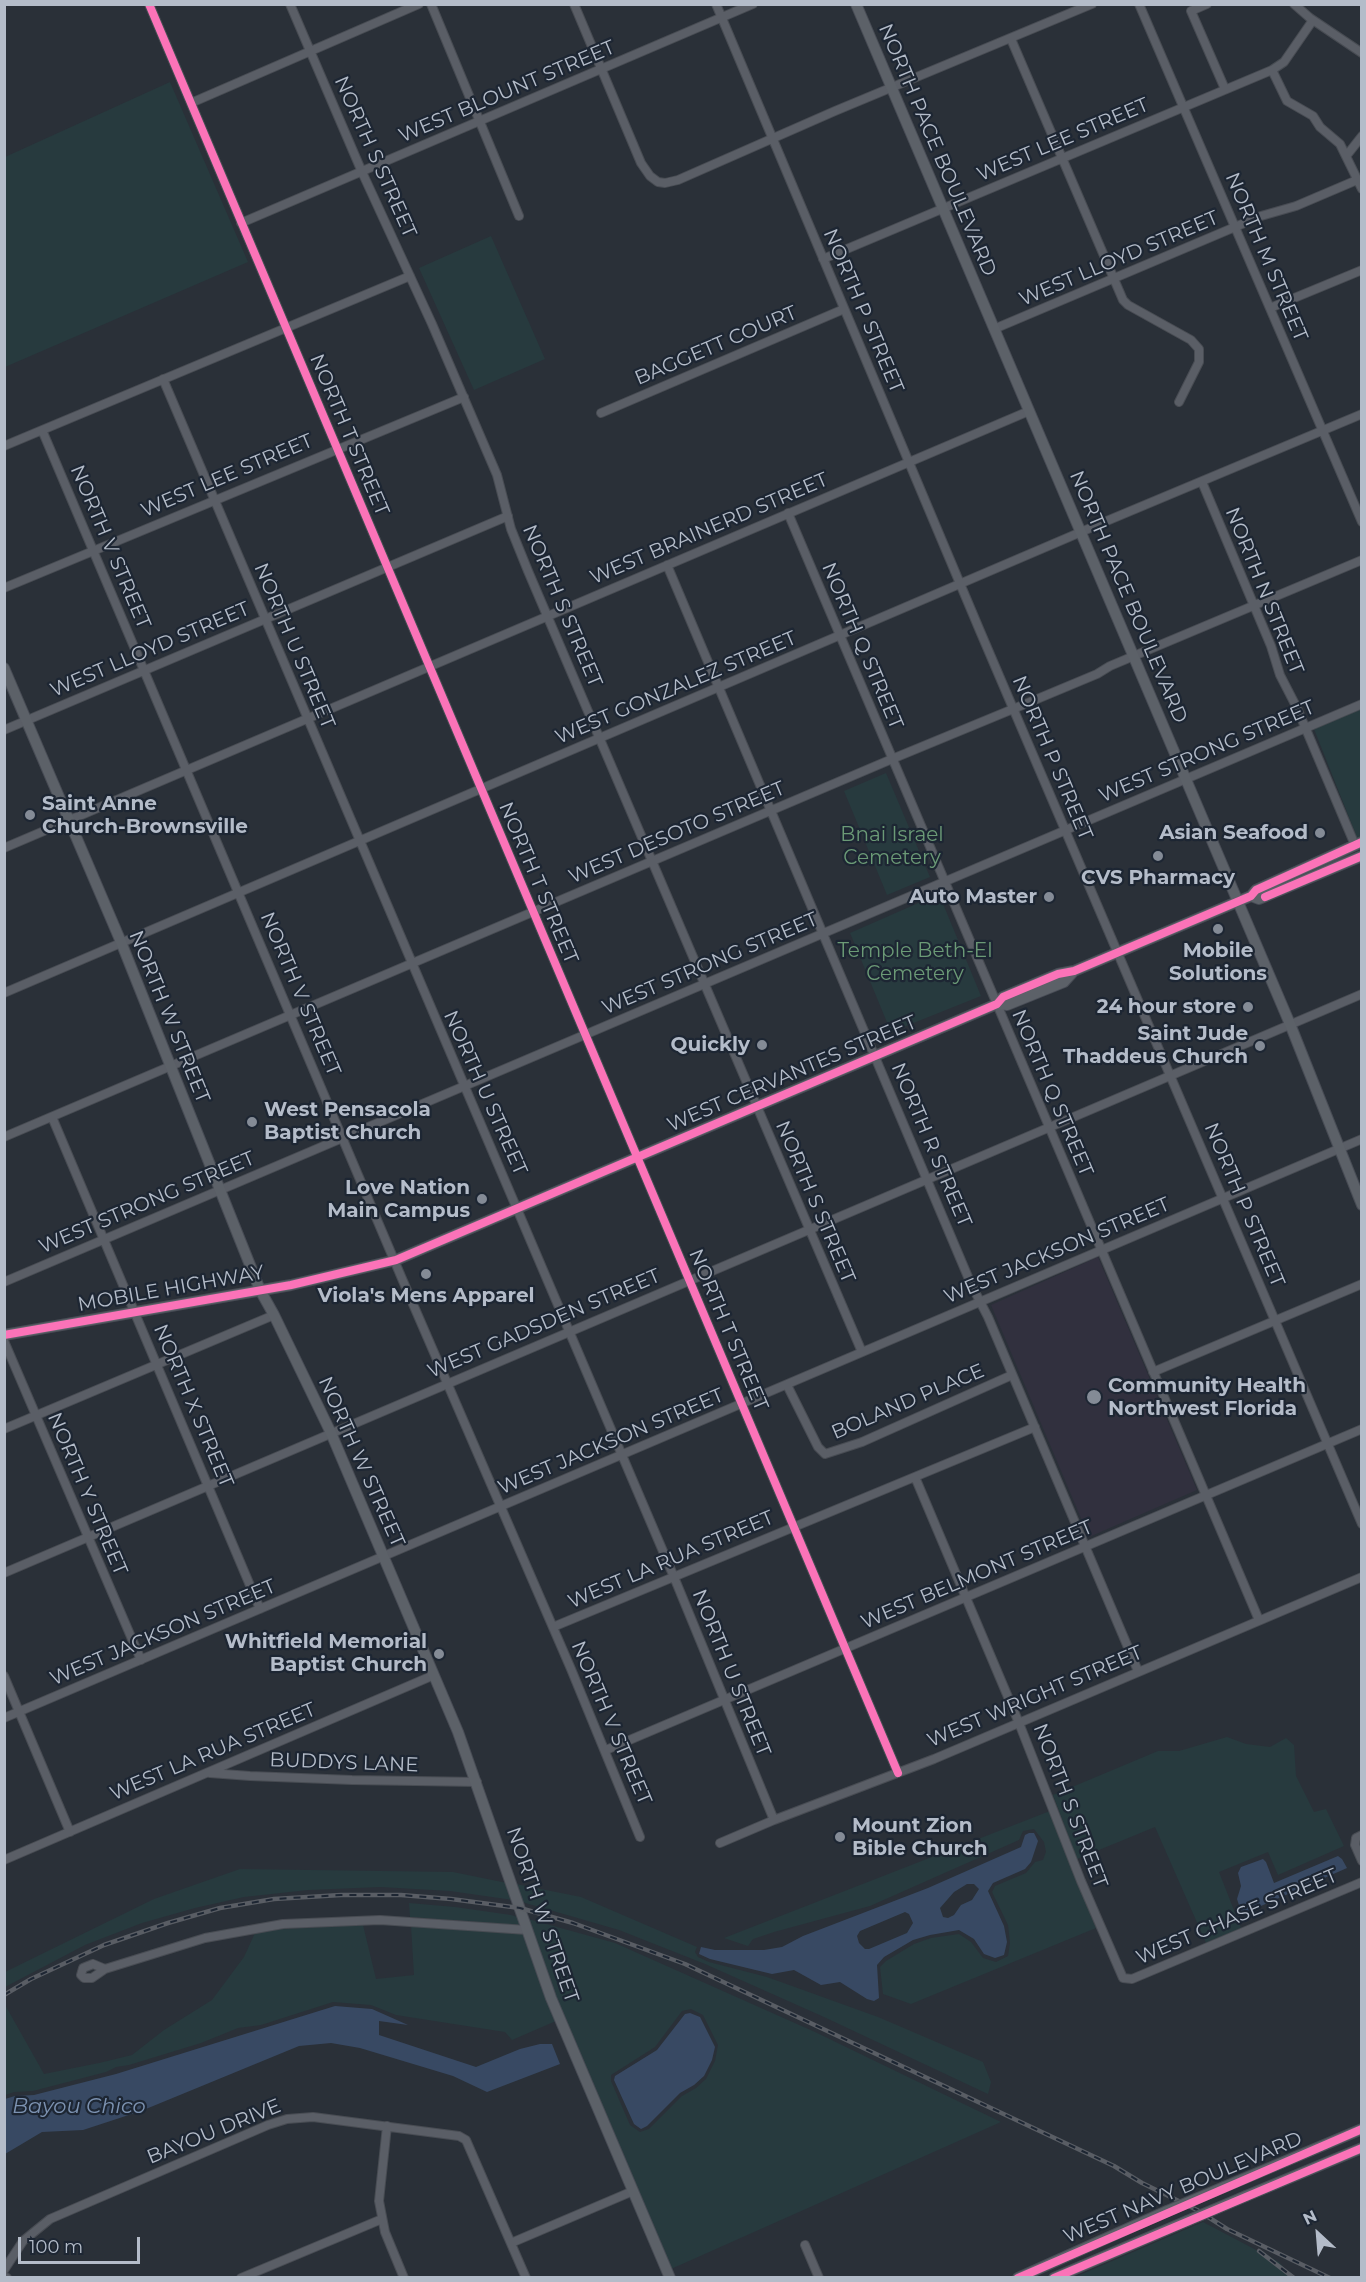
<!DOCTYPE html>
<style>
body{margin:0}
#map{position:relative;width:1366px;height:2282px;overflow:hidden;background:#2a3038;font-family:Montserrat,sans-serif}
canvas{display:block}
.frame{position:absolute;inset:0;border:6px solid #b4bcc9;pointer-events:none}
.north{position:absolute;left:1288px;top:2204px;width:60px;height:60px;-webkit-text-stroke:4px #1d2633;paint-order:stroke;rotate:334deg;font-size:16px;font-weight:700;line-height:24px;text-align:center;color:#b4bcc9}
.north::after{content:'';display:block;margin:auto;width:21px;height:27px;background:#b4bcc9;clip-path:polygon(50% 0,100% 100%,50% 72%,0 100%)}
.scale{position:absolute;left:18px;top:2237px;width:122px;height:27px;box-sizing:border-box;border:3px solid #b4bcc9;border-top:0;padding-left:8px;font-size:18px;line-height:21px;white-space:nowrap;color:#b4bcc9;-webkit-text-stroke:4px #1d2633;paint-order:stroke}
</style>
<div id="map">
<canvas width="1366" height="2282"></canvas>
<div class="frame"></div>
<div class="north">N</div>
<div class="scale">100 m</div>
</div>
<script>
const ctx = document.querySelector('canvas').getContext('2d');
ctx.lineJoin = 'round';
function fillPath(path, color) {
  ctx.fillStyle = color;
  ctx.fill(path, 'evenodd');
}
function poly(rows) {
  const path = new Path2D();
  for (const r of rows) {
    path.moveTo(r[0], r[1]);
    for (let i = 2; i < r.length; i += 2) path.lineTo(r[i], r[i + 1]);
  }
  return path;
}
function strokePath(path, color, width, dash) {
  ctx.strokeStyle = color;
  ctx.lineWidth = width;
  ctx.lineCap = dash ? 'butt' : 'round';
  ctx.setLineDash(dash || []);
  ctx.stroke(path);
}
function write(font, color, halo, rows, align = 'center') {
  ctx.font = font + ' Montserrat,sans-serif';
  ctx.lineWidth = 4.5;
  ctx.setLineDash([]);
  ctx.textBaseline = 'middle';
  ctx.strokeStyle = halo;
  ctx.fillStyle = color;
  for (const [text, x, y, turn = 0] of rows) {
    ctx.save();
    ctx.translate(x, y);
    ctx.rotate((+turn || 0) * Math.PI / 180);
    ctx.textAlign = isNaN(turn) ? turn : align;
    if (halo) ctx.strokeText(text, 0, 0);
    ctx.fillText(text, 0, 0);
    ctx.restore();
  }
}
fillPath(poly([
 [1098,1257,1197,1490,1089,1537,991,1305]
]), '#31303e');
fillPath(poly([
 [170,82,248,262,5,367,5,157],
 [491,236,545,359,474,390,419,268],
 [1361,709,1362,838,1358,840,1314,729],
 [886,773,930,877,887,895,844,791],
 [939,894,981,996,891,1032,850,933],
 [1227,1737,1246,1744,1270,1747,1286,1738,1294,1745,1296,1776,1314,1812,1326,1809,1344,1846,1278,1875,1268,1852,1219,1872,1241,1928,1206,1943,1155,1827,1077,1859,1053,1795,1158,1751,1179,1751],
 [1050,1811,1096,1928,911,2004,883,1994,880,1967,886,1961,914,1944,931,1938,959,1934,971,1942,983,1958,996,1962,1008,1956,1010,1943,1008,1925,992,1892,995,1886,1026,1873,1035,1862,1043,1860,1046,1852,1044,1842,1034,1829,1023,1831,1019,1840,870,1906,774,1932,753,1939,748,1946,724,1938],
 [240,1869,453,1872,507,1883,513,1900,450,1891,380,1887,308,1890,244,1897,195,1908,142,1923,85,1945,5,1987,5,1972,154,1899],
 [516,1884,581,1897,697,1947,695,1952,698,1957,709,1962,767,1977,878,2017,983,2062,991,2082,988,2094,824,2017,705,1964,619,1930,522,1902],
 [409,1903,455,1907,511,1915,518,1917,521,1925,410,1917],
 [528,1919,615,1943,815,2032,1001,2122,671,2269,555,1996],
 [691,2009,703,2015,718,2045,715,2061,706,2079,696,2088,682,2096,649,2129,640,2132,630,2125,611,2081,611,2075,655,2047,682,2011],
 [363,1925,376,1979,414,1975,411,1926,524,1934,556,2021,512,2040,505,2032,396,2015,371,2005,333,2002,261,2025,238,2028,201,2043,129,2065,116,2067,106,2072,33,2091,14,2092,5,2095,4,2003,44,2074,99,2063,132,2055,164,2030,212,2000,244,1957,255,1933,282,1929],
 [1203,2222,1279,2262,1292,2277,1075,2277]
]), '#273a3e');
fillPath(poly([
 [1029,1833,1034,1833,1038,1841,1031,1862,1025,1869,993,1883,988,1891,1004,1926,1007,1942,1004,1955,995,1958,984,1954,974,1939,959,1930,930,1935,913,1940,884,1957,877,1965,879,1998,874,2001,867,1999,840,1982,821,1985,794,1970,772,1974,710,1959,699,1954,701,1947,715,1950,764,1950,782,1947,803,1936,928,1888,1021,1847,1025,1835],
 [967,1884,974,1884,979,1889,972,1900,961,1905,954,1915,948,1918,943,1917,940,1908,954,1892],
 [905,1912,909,1914,913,1923,907,1933,869,1949,865,1949,859,1943,857,1936,860,1931],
 [1338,1856,1342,1859,1347,1868,1245,1913,1241,1911,1237,1899,1241,1886,1238,1873,1241,1867,1263,1859,1266,1862,1274,1883],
 [335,2006,372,2009,408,2025,379,2021,379,2035,476,2067,520,2049,540,2044,552,2044,560,2064,487,2092,453,2076,360,2048,331,2043,299,2046,141,2111,83,2130,42,2132,5,2154,5,2099,15,2096,34,2095,116,2074],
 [690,2013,700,2017,715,2047,712,2060,704,2076,694,2085,680,2093,647,2126,641,2129,634,2124,614,2080,615,2076,657,2050,685,2014]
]), '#384963');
const minor = poly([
 [149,4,898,1773],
 [290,4,362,172,432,324,497,475,511,529,528,571,862,1352],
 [431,4,519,216],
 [574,4,641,163,650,176,658,182,665,183,678,180,835,111,1092,4],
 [716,4,980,631,1362,1524],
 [1139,4,1362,522],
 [1207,4,1191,11,1225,89],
 [1294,4,1310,18,1362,53],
 [1011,39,1123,300,1128,305,1191,340,1199,349,1199,362,1179,402],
 [1272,70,1287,101,1313,116,1320,127,1340,144,1362,189],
 [191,103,419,4],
 [1347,155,1362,136],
 [241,223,753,4],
 [823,259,1272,70,1284,62,1313,20],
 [1270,308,1362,270],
 [994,329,1261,216,1296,206,1357,180],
 [163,379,674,1577,774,1820],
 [601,413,844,309],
 [42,430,403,1281,571,1669,640,1837],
 [4,446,410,276],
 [1202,482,1271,646,1280,675,1297,708,1355,845],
 [788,513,1259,1620],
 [667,565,971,1284,988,1317,1138,1671],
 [4,588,464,397],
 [4,730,508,516],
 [4,848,1029,411],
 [4,993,1109,520,1362,414],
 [52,1117,260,1609],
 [4,1137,892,759,1030,702,1097,674,1110,666,1362,560],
 [4,1282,1362,704],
 [4,1341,141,1660],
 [1153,1372,1362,1284],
 [787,1385,818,1447,825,1454,862,1442,1012,1375],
 [4,1429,274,1315],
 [915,1477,1019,1723,1081,1881,1123,1978,1132,1979,1362,1882],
 [4,1573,1362,994],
 [553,1627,1035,1427],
 [4,1676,70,1832],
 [4,1718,1362,1139],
 [606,1750,1362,1429],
 [210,1773,250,1776,352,1780,477,1782],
 [1362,1835,1356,1838,1355,1845,1362,1861],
 [720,1843,774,1820,934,1759,1362,1577],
 [4,1860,434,1675],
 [93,1964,105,1969,92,1978,84,1978,81,1975,83,1968,93,1964],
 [105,1969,205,1938,283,1924,380,1920,527,1930],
 [387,2126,379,2201,385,2232,404,2278],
 [511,2243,633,2191],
 [805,2245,819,2278],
 [4,2270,23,2241,50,2219,268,2125,287,2119,313,2117,459,2136,466,2140,526,2278],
 [4,2276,7,2278],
 [241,2278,382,2219]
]);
const major = poly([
 [856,4,1290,1024,1362,1205],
 [4,668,121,942,260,1290,274,1315,331,1433,458,1732,551,1998,670,2278],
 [1251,896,1259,899,1362,856],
 [997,1004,1007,1005,1064,982,1074,971],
 [4,1335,291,1285,396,1260,997,1004,1003,997,1058,974,1074,971,1251,896,1256,890,1362,842],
 [1224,2187,1362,2129],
 [1246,2196,1362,2148],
 [1018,2278,1167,2211],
 [1054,2278,1187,2221]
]);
strokePath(minor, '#484c53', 10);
strokePath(major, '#484c55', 12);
strokePath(minor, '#5a5e66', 8);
strokePath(major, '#5c6168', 10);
const rail = poly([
 [4,1995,31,1979,104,1945,168,1923,220,1908,274,1899,341,1895,401,1895,451,1899,520,1908,573,1923,685,1964,1114,2166,1142,2183,1197,2210,1227,2229,1330,2278],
 [1259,2251,1294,2278]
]);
strokePath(rail, '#595d64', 4.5);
strokePath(rail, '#1d2633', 2, [7]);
const majorBridge = poly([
 [1167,2211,1224,2187],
 [1187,2221,1246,2196]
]);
strokePath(majorBridge, '#484c55', 12, []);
strokePath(majorBridge, '#5c6168', 10);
strokePath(poly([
 [149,4,898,1773],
 [1265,897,1362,856],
 [4,1335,291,1285,396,1260,997,1004,1003,997,1058,974,1074,971,1251,896,1256,890,1362,842],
 [1018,2278,1362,2129],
 [1054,2278,1362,2148]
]), '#fb73b8', 8);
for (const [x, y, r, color] of [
 [30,815,6,"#848b96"],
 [1320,833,6,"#848b96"],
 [1158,856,6,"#848b96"],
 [1049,897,6,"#848b96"],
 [1218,929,6,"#848b96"],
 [1248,1007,6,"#848b96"],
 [762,1045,6,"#848b96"],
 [1260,1046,6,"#848b96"],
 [252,1122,6,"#848b96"],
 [482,1199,6,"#848b96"],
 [426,1274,6,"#848b96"],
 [1094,1397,8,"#848b96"],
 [439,1654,6,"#848b96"],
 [840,1837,6,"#848b96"]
]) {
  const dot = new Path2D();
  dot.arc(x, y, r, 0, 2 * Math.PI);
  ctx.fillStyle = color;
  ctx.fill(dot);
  strokePath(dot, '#1d2633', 2);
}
write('20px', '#b4bcc9', '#1d2633', [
 ["WEST BLOUNT STREET",507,92,-23],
 ["WEST LEE STREET",1063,140,-23],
 ["NORTH PACE BOULEVARD",937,150,67],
 ["NORTH S STREET",375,157,66],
 ["NORTH M STREET",1266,257,67],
 ["WEST LLOYD STREET",1119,259,-23],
 ["NORTH P STREET",863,311,67],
 ["BAGGETT COURT",716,346,-23],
 ["NORTH T STREET",349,435,67],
 ["WEST LEE STREET",227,476,-23],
 ["WEST BRAINERD STREET",709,529,-23],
 ["NORTH V STREET",110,547,67],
 ["NORTH N STREET",1264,591,68],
 ["NORTH PACE BOULEVARD",1128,597,67],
 ["NORTH S STREET",562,606,67],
 ["NORTH U STREET",294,646,67],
 ["NORTH Q STREET",862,646,67],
 ["WEST LLOYD STREET",150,650,-23],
 ["WEST GONZALEZ STREET",676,688,-23],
 ["WEST STRONG STREET",1207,752,-23],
 ["NORTH P STREET",1052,758,67],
 ["WEST DESOTO STREET",677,833,-23],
 ["NORTH T STREET",538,883,67],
 ["WEST STRONG STREET",710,964,-23],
 ["NORTH V STREET",300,994,67],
 ["NORTH W STREET",169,1017,68],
 ["WEST CERVANTES STREET",792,1074,-23],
 ["NORTH U STREET",485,1093,66],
 ["NORTH Q STREET",1052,1093,67],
 ["NORTH R STREET",931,1145,67],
 ["NORTH S STREET",815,1202,67],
 ["WEST STRONG STREET",147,1203,-23],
 ["NORTH P STREET",1244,1205,67],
 ["WEST JACKSON STREET",1057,1251,-23],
 ["MOBILE HIGHWAY",171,1289,-10],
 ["WEST GADSDEN STREET",544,1324,-23],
 ["NORTH T STREET",728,1330,67],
 ["BOLAND PLACE",908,1402,-23],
 ["NORTH X STREET",193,1406,67],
 ["WEST JACKSON STREET",611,1442,-23],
 ["NORTH W STREET",361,1462,66],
 ["NORTH Y STREET",87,1494,67],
 ["WEST LA RUA STREET",671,1560,-23],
 ["WEST BELMONT STREET",977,1575,-23],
 ["WEST JACKSON STREET",163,1633,-23],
 ["NORTH U STREET",731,1673,68],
 ["WEST WRIGHT STREET",1035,1697,-23],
 ["NORTH V STREET",611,1723,67],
 ["WEST LA RUA STREET",213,1752,-23],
 ["BUDDYS LANE",344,1763,2],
 ["NORTH S STREET",1070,1806,69],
 ["NORTH W STREET",542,1915,71],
 ["WEST CHASE STREET",1237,1917,-23],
 ["BAYOU DRIVE",214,2132,-22],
 ["WEST NAVY BOULEVARD",1183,2188,-23]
]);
write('bold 20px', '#b4bcc9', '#1d2633', [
 ["Saint Anne",42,804,"left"],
 ["Church-Brownsville",42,827,"left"],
 ["Asian Seafood",1308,833],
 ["CVS Pharmacy",1158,878,"center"],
 ["Auto Master",1037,897],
 ["Mobile",1218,951,"center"],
 ["Solutions",1218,974,"center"],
 ["24 hour store",1236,1007],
 ["Saint Jude",1248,1034],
 ["Thaddeus Church",1248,1057],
 ["Quickly",750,1045],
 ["West Pensacola",264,1110,"left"],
 ["Baptist Church",264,1133,"left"],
 ["Love Nation",470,1188],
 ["Main Campus",470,1211],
 ["Viola's Mens Apparel",426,1296,"center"],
 ["Community Health",1108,1386,"left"],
 ["Northwest Florida",1108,1409,"left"],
 ["Whitfield Memorial",427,1642],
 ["Baptist Church",427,1665],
 ["Mount Zion",852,1826,"left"],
 ["Bible Church",852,1849,"left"]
], 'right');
write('20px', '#6b9a76', '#1d2633', [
 ["Bnai Israel",892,835],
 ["Cemetery",892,858],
 ["Temple Beth-El",915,951],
 ["Cemetery",915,974]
]);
write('italic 21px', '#7c92b1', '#1d2633', [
 ["Bayou Chico",79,2107]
]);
</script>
